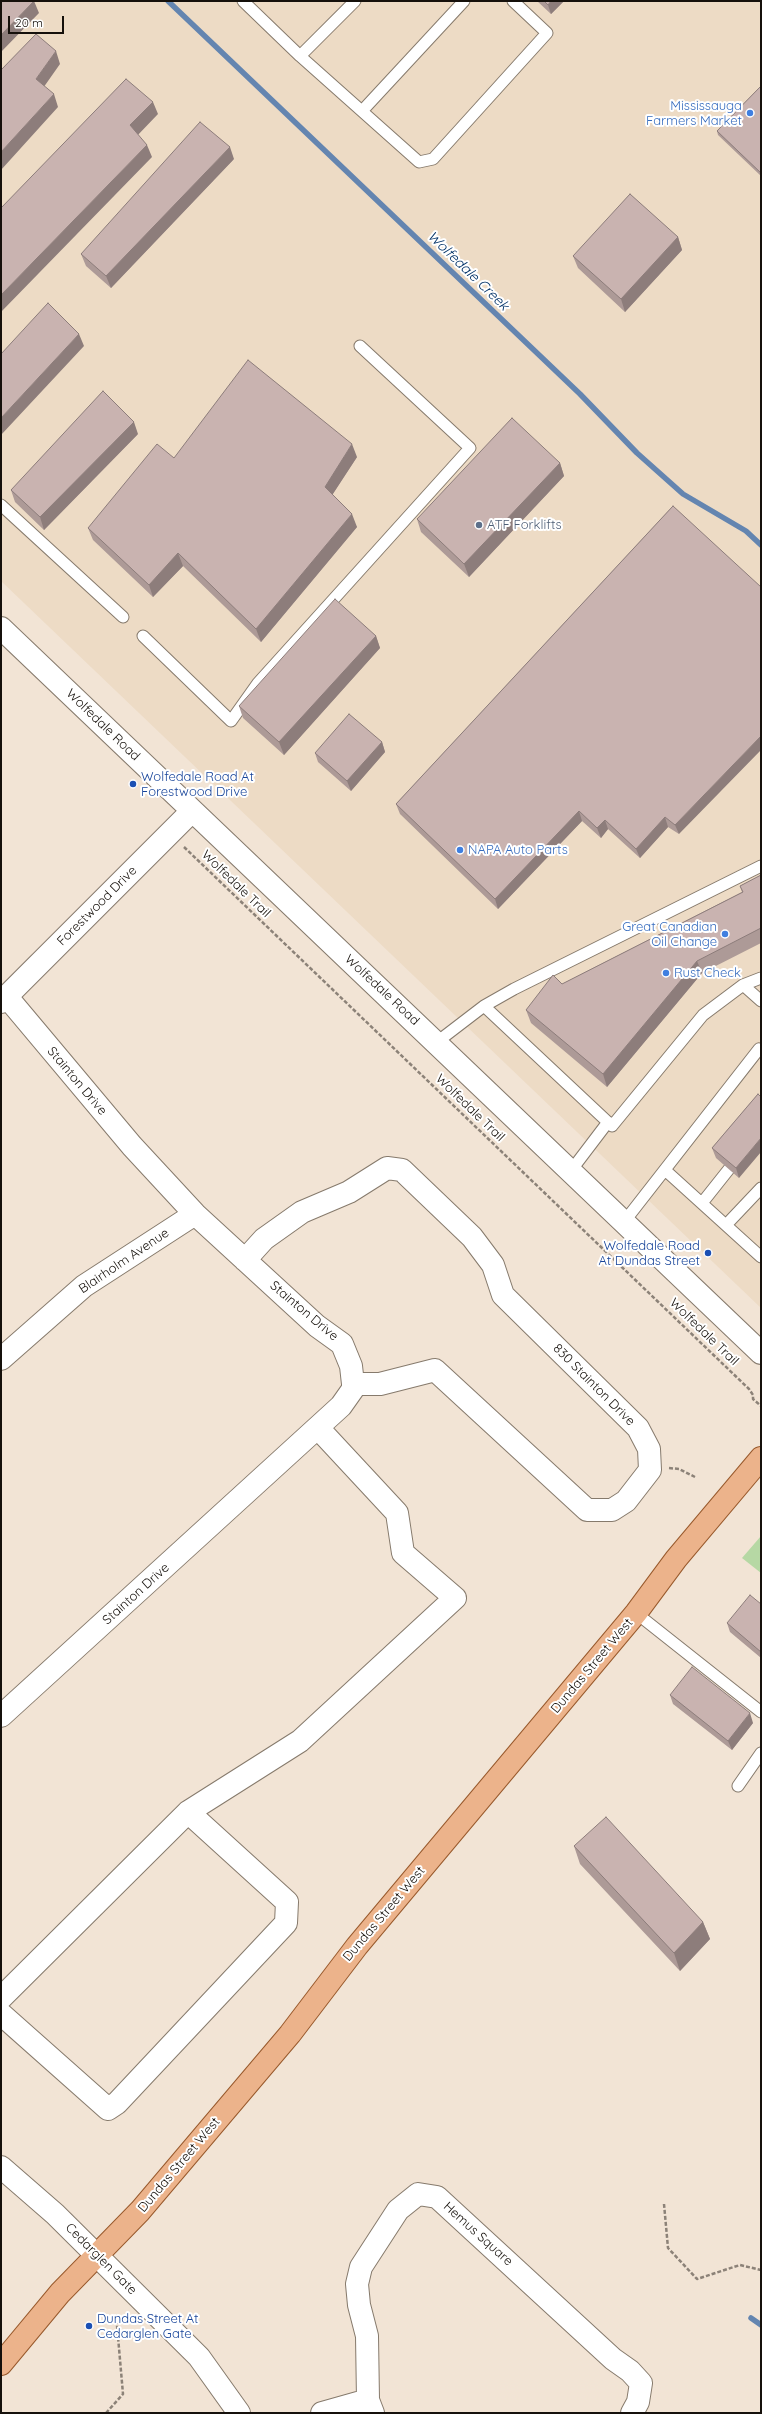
<!DOCTYPE html>
<style>
body{margin:0}
#map{position:relative;width:762px;height:2414px;overflow:hidden;background:#f2e4d5;font-family:Quicksand,sans-serif}
canvas{display:block}
.frame{position:absolute;inset:0;border:2px solid #15100b;pointer-events:none}
.scale{position:absolute;left:8px;top:16px;width:56px;height:18px;box-sizing:border-box;border:2px solid #15100b;border-top:0;padding-left:5px;font-size:12px;line-height:14px;white-space:nowrap;color:#15100b;-webkit-text-stroke:3px #fff;paint-order:stroke}
</style>
<div id="map">
<canvas width="762" height="2414"></canvas>
<div class="frame"></div>
<div class="scale">20 m</div>
</div>
<script>
const ctx = document.querySelector('canvas').getContext('2d');
ctx.lineJoin = 'round';
function fillPath(path, color) {
  ctx.fillStyle = color;
  ctx.fill(path, 'evenodd');
}
function poly(rows) {
  const path = new Path2D();
  for (const r of rows) {
    path.moveTo(r[0], r[1]);
    for (let i = 2; i < r.length; i += 2) path.lineTo(r[i], r[i + 1]);
  }
  return path;
}
function strokePath(path, color, width, dash) {
  ctx.strokeStyle = color;
  ctx.lineWidth = width;
  ctx.lineCap = dash ? 'butt' : 'round';
  ctx.setLineDash(dash || []);
  ctx.stroke(path);
}
function write(font, color, halo, rows, align = 'center') {
  ctx.font = font + ' Quicksand,sans-serif';
  ctx.lineWidth = 4;
  ctx.setLineDash([]);
  ctx.textBaseline = 'middle';
  ctx.strokeStyle = halo;
  ctx.fillStyle = color;
  for (const [text, x, y, turn = 0] of rows) {
    ctx.save();
    ctx.translate(x, y);
    ctx.rotate((+turn || 0) * Math.PI / 180);
    ctx.textAlign = isNaN(turn) ? turn : align;
    if (halo) ctx.strokeText(text, 0, 0);
    ctx.fillText(text, 0, 0);
    ctx.restore();
  }
}
fillPath(poly([
 [1,1,761,1,761,1308,1,581]
]), '#eddbc5');
fillPath(poly([
 [761,1536,761,1573,742,1558]
]), '#b6d8a4');
strokePath(poly([
 [168,1,580,394,637,453,683,494,746,531,761,545],
 [751,2318,761,2325]
]), '#6485b0', 5.5);
const lane = poly([
 [243,1,300,56],
 [355,1,300,56,419,162,433,159,547,33,513,1],
 [362,111,464,1],
 [1,505,123,617],
 [143,636,231,721,258,683,470,448,360,346],
 [743,985,761,978],
 [484,1006,612,1126,703,1015,743,985,761,1001],
 [437,1042,484,1006,514,989,761,866],
 [665,1170,761,1257],
 [570,1172,608,1122],
 [702,1203,729,1169],
 [624,1222,759,1049,761,1050],
 [726,1225,761,1188],
 [636,1613,761,1712],
 [738,1786,761,1753]
]);
const street = poly([
 [245,1260,264,1239,302,1212,349,1192,387,1168,402,1170,472,1237,493,1265,503,1295,638,1428,649,1449,650,1470,626,1501,612,1510,587,1510,435,1370,380,1384,353,1384],
 [1,1359,84,1286,195,1214],
 [1,1716,341,1406,353,1389,353,1384,351,1366,342,1344,317,1326,195,1214,132,1146,7,997],
 [1,1998,188,1812,300,1741,455,1598,403,1553,397,1513,318,1428],
 [1,2014,108,2109,117,2103,286,1923,287,1902,188,1812],
 [1,2167,55,2214,199,2357,239,2413],
 [322,2413,368,2400],
 [373,2413,368,2400,367,2336,359,2305,357,2284,361,2267,398,2210,418,2194,437,2197,613,2359,630,2371,641,2383,638,2402,632,2413]
]);
const secondary = poly([
 [1,628,761,1353],
 [1,1002,192,811]
]);
const primary = poly([
 [1,2364,60,2293,140,2211,290,2034,357,1946,636,1613,676,1559,761,1458]
]);
strokePath(lane, '#867a6c', 13);
strokePath(street, '#867a6c', 24);
strokePath(secondary, '#867a6c', 24);
strokePath(primary, '#98592c', 24);
strokePath(poly([
 [184,847,749,1389,753,1395,753,1399,761,1406],
 [669,1468,679,1469,695,1477],
 [664,2204,668,2248,697,2279,740,2265,761,2270],
 [106,2413,123,2394,116,2314]
]), '#8c8278', 2.5, [4, 2]);
strokePath(lane, '#fff', 11);
strokePath(street, '#fff', 22);
strokePath(secondary, '#fff', 22);
strokePath(primary, '#ecb38b', 22);
fillPath(poly([
 [537,1,564,1,551,14],
 [761,86,761,176,718,135,717,131],
 [234,159,111,288,86,266,81,254],
 [678,237,682,250,625,312,578,268,573,256],
 [138,434,44,530,15,502,11,490],
 [357,457,332,495,357,527,261,642,183,566,153,597,93,540,88,528,174,458],
 [560,463,564,476,469,577,421,532,417,519],
 [673,506,679,834,668,827,640,858,608,829,601,838,582,821,498,909,400,814,396,804],
 [376,636,380,648,284,755,243,718,239,706],
 [382,742,385,752,351,791,318,762,315,753],
 [761,875,761,943,702,973,607,1087,531,1023,526,1010,562,984,742,892,740,886],
 [758,1094,739,1178,716,1158,712,1148],
 [761,1604,761,1658,730,1632,727,1623],
 [670,1695,753,1723,732,1750,673,1704],
 [574,1846,703,1922,710,1939,680,1971,580,1864]
]), '#ad9a97');
fillPath(poly([
 [34,1,39,13,1,52,1,35],
 [551,1,564,1,551,14,548,5],
 [56,51,60,64,41,91,36,79],
 [54,94,58,107,1,170,1,152],
 [153,102,158,114,135,138,130,125],
 [147,145,152,157,1,312,1,295],
 [230,147,234,159,111,288,106,276],
 [678,237,682,250,625,312,621,299],
 [79,334,84,346,1,435,1,418],
 [134,422,138,434,44,530,40,517],
 [352,444,357,457,329,500,325,487],
 [560,463,564,476,469,577,464,564],
 [352,514,357,527,261,642,256,629],
 [178,553,183,566,153,597,149,585],
 [376,636,380,648,284,755,279,742],
 [761,736,761,750,679,834,675,825],
 [382,742,385,752,351,791,347,781],
 [579,811,582,821,498,909,495,899],
 [665,817,668,827,640,858,636,849],
 [605,820,608,829,601,838,597,828],
 [697,961,702,973,607,1087,603,1074],
 [761,1138,761,1152,739,1178,736,1168],
 [750,1713,753,1723,732,1750,728,1741],
 [703,1922,710,1939,680,1971,674,1953]
]), '#8d7d7b');
const building = poly([
 [1,1,34,1,1,35,1,1],
 [544,1,551,1,548,5,544,1],
 [36,34,56,51,36,79,54,94,1,152,1,70,36,34],
 [126,79,153,102,130,125,147,145,1,295,1,208,126,79],
 [761,86,761,173,717,131,761,86],
 [200,122,230,147,106,276,81,254,200,122],
 [630,194,678,237,621,299,573,256,630,194],
 [48,303,79,334,1,418,1,354,48,303],
 [248,360,352,444,325,487,352,514,256,629,178,553,149,585,88,528,157,444,174,458,248,360],
 [103,391,134,422,40,517,11,490,103,391],
 [512,418,560,463,464,564,417,519,512,418],
 [673,506,761,587,761,736,675,825,665,817,636,849,605,820,597,828,579,811,495,899,396,804,673,506],
 [335,599,376,636,279,742,239,706,335,599],
 [349,714,382,742,347,781,315,753,349,714],
 [761,875,761,928,697,961,603,1074,526,1010,553,975,562,984,743,892,740,886,761,875],
 [758,1094,761,1097,761,1138,736,1168,712,1148,758,1094],
 [750,1595,761,1604,761,1652,727,1623,750,1595],
 [692,1667,750,1713,728,1741,670,1695,692,1667],
 [606,1817,703,1922,674,1953,574,1846,606,1817]
]);
fillPath(building, '#c9b3b0');
strokePath(building, '#8d7d7b', 1);
for (const [x, y, r, color] of [
 [750,113,4,"#3f7fe0"],
 [479,525,4,"#5c6f8a"],
 [133,784,4,"#1a4fb4"],
 [460,850,4,"#3f7fe0"],
 [725,934,4,"#3f7fe0"],
 [666,973,4,"#3f7fe0"],
 [708,1253,4,"#1a4fb4"],
 [89,2326,4,"#1a4fb4"]
]) {
  const dot = new Path2D();
  dot.arc(x, y, r, 0, 2 * Math.PI);
  ctx.fillStyle = color;
  ctx.fill(dot);
  strokePath(dot, '#fff', 1.5);
}
write('13px', '#366cbe', '#fff', [
 ["Mississauga",742,106],
 ["Farmers Market",742,121],
 ["NAPA Auto Parts",468,850,"left"],
 ["Great Canadian",717,927],
 ["Oil Change",717,942],
 ["Rust Check",674,973,"left"]
], 'right');
write('13px', '#4e5e75', '#fff', [
 ["ATF Forklifts",487,525]
], 'left');
write('13px', '#15100b', '#fff', [
 ["Wolfedale Road",103,725,44],
 ["Wolfedale Trail",236,884,44],
 ["Forestwood Drive",97,906,-45],
 ["Wolfedale Road",382,990,43],
 ["Stainton Drive",77,1081,50],
 ["Wolfedale Trail",470,1108,44],
 ["Blairholm Avenue",124,1261,-34],
 ["Stainton Drive",304,1311,40],
 ["Wolfedale Trail",704,1332,44],
 ["830 Stainton Drive",594,1385,45],
 ["Stainton Drive",136,1594,-42],
 ["Dundas Street West",592,1666,-50],
 ["Dundas Street West",384,1914,-50],
 ["Dundas Street West",179,2165,-50],
 ["Hemus Square",478,2234,42],
 ["Cedarglen Gate",101,2259,45]
]);
write('13px', '#164399', '#fff', [
 ["Wolfedale Road At",141,777],
 ["Forestwood Drive",141,792],
 ["Wolfedale Road",700,1246,"right"],
 ["At Dundas Street",700,1261,"right"],
 ["Dundas Street At",97,2319],
 ["Cedarglen Gate",97,2334]
], 'left');
write('italic 14px', '#003167', '#fff', [
 ["Wolfedale Creek",468,271,44]
]);
</script>
